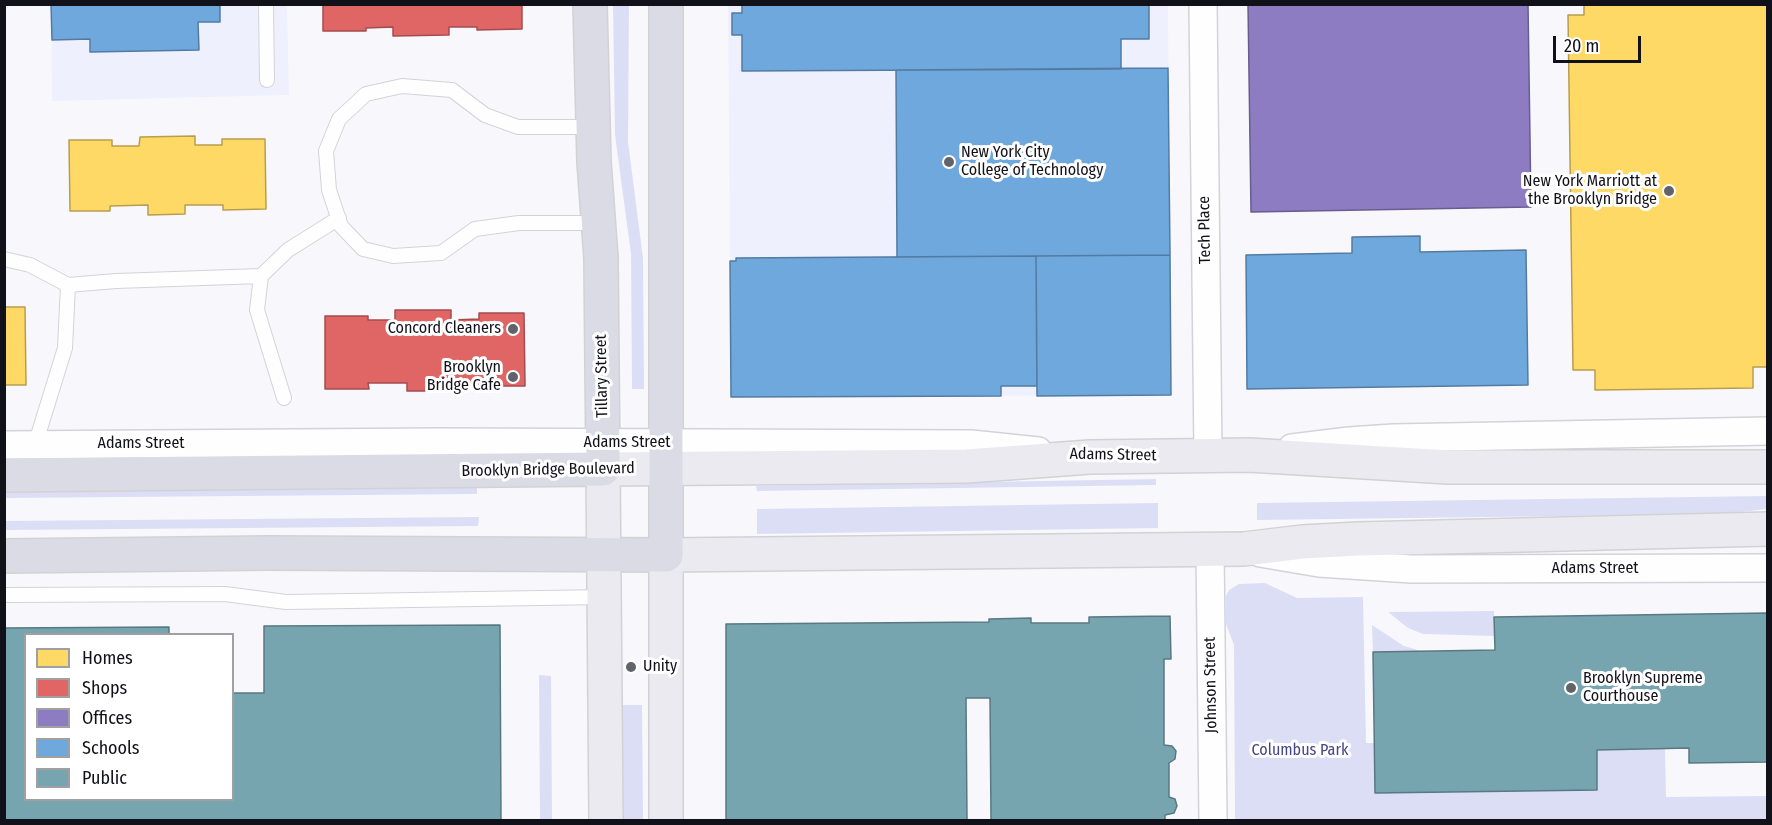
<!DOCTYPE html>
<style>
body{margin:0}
#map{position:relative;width:1772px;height:825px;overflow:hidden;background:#f8f8fc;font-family:"Fira Sans Condensed",sans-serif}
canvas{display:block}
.frame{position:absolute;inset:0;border:6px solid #11111a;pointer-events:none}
.legend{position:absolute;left:24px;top:633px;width:210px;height:168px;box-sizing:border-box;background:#fff;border:2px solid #a0a0a3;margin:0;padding:8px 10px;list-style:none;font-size:18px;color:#11111a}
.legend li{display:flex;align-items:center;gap:12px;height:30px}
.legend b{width:30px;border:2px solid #a0a0a3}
.scale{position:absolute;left:1553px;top:36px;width:88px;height:27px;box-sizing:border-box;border:3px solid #11111a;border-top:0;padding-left:8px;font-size:18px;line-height:21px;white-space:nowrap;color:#11111a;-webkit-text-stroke:4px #fff;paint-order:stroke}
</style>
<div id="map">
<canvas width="1772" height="825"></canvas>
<div class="frame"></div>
<ul class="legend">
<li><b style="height:16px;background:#ffd966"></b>Homes</li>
<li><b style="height:16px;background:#e06666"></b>Shops</li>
<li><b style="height:16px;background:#8e7cc3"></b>Offices</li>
<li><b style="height:16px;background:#6fa8dc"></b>Schools</li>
<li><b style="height:16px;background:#76a5af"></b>Public</li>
</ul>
<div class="scale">20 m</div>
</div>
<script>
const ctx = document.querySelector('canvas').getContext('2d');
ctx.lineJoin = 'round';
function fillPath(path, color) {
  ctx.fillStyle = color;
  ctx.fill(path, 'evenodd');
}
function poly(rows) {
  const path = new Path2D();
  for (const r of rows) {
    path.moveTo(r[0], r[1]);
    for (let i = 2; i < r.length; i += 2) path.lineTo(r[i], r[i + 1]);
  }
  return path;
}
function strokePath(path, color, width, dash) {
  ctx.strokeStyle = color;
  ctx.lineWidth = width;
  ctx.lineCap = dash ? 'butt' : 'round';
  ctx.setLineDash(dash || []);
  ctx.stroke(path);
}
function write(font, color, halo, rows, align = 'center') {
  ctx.font = font + ' "Fira Sans Condensed",sans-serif';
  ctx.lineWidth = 6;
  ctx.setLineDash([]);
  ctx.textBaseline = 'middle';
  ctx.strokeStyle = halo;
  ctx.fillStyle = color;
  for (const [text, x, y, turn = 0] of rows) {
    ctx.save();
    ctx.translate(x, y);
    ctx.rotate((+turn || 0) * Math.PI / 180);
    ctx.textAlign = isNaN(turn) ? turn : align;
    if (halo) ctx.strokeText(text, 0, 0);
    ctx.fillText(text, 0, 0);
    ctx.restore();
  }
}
fillPath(poly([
 [51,5,287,5,289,95,52,101],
 [728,5,1168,5,1171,395,731,397]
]), '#eff0fd');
fillPath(poly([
 [613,5,629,5,628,142,643,258,644,389,632,389,631,254,615,135],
 [1156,479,1156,485,757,491,756,486],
 [477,487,477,494,5,498,4,491],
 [1768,496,1767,509,1722,514,1257,520,1257,503],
 [1158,503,1158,528,757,534,757,509],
 [479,517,478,526,4,530,5,521],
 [1265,583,1297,598,1363,597,1366,743,1374,743,1376,793,1597,790,1597,750,1665,748,1666,797,1767,796,1767,820,1235,820,1234,645,1226,624,1226,596,1229,590,1239,584],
 [1494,611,1495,636,1423,634,1408,628,1388,612],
 [1372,625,1404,646,1421,651,1373,652],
 [539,675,551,676,552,820,540,820],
 [620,705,642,705,643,820,620,820]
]), '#dcdef6');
const homes = poly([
 [1584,4,1768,4,1768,367,1753,367,1753,388,1595,390,1595,370,1573,370,1568,15,1584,15,1584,4],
 [195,136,195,145,222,145,222,139,265,139,266,209,223,210,223,205,185,205,185,214,148,215,148,205,110,206,110,211,70,211,69,140,112,140,112,146,139,146,140,137,195,136],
 [4,307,25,307,26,385,4,385,4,307]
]);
fillPath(homes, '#ffd966');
strokePath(homes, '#b89d4f', 1.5);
const shops = poly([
 [323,4,522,4,522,29,477,30,477,27,449,27,449,35,393,36,393,27,366,28,366,31,323,31,323,4],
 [395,310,451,310,451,320,479,319,479,313,524,313,525,386,479,386,479,383,443,383,443,391,407,391,407,383,368,383,369,389,325,389,325,316,368,316,368,320,395,320,395,310]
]);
fillPath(shops, '#e06666');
strokePath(shops, '#a24c4f', 1.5);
const offices = poly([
 [1248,4,1528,4,1531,207,1251,212,1248,4]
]);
fillPath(offices, '#8e7cc3');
strokePath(offices, '#685c90', 1.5);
const schools = poly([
 [51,4,253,4,253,5,220,5,220,22,198,22,199,50,90,52,90,39,52,40,51,4],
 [742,4,1149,4,1149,39,1121,39,1121,69,742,71,742,35,732,35,732,13,742,13,742,4],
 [1168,68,1170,255,897,257,896,70,1168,68],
 [1420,236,1420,252,1526,250,1528,385,1247,389,1246,255,1352,253,1352,237,1420,236],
 [1170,255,1171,395,1037,396,1036,256,1170,255],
 [1036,256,1037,386,1001,386,1001,396,731,397,730,261,736,261,736,258,1036,256]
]);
fillPath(schools, '#6fa8dc');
strokePath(schools, '#537ba2', 1.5);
const public = poly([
 [1768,613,1768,762,1689,763,1689,748,1597,750,1597,790,1375,793,1373,652,1495,650,1494,617,1768,613],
 [1170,616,1171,659,1164,659,1164,745,1172,746,1176,751,1175,759,1169,763,1169,797,1175,799,1177,806,1174,813,1165,815,1165,820,991,820,990,698,966,698,967,820,726,820,726,624,989,622,989,619,1031,618,1031,623,1089,623,1089,617,1170,616],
 [500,625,501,820,4,820,4,628,169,627,169,634,26,634,26,800,232,800,232,693,264,693,264,626,500,625]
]);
fillPath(public, '#76a5af');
strokePath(public, '#587982', 1.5);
const lane = poly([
 [266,4,267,80],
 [593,127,518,127,485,115,452,90,402,86,366,94,339,119,326,151,329,190,341,226,363,249,393,256,441,253,475,229,519,223,599,223],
 [4,259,30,265,68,285,116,281,261,276],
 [284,398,257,310,261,276,288,250,339,218],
 [35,445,65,348,68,285],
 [4,595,225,594,286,602,605,597]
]);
const street = poly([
 [1203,4,1208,455],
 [4,445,439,442,971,444,1038,451],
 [1292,448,1349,441,1393,438,1768,431],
 [1210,549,1213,820],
 [1260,553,1319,563,1411,569,1768,568]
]);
const primary = poly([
 [606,820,603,469,967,466,1090,457,1249,455,1448,467,1768,467],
 [666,820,666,555,1244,549,1302,542,1358,539,1768,529]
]);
const highway = poly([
 [4,475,603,469,601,258,594,162,590,4],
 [4,556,269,553,666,555,666,4]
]);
strokePath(lane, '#d2d3da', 16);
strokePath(street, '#d2d3da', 30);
strokePath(primary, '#d2d2d5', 36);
strokePath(highway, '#d2d2d5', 36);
strokePath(lane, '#fefeff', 14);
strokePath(street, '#fefeff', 27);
strokePath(primary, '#eaeaf0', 33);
strokePath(highway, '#dbdbe6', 33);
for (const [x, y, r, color] of [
 [949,162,6,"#626269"],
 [1669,191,6,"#626269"],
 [513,329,6,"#626269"],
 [513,377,6,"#626269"],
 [631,667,6,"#626269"],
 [1571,688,6,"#626269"]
]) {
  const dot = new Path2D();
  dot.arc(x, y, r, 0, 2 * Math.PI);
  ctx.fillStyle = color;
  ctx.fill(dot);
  strokePath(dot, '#fff', 2);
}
write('16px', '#11111a', '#fff', [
 ["New York City",961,153],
 ["College of Technology",961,171],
 ["New York Marriott at",1657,182,"right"],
 ["the Brooklyn Bridge",1657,200,"right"],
 ["Concord Cleaners",501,329,"right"],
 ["Brooklyn",501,368,"right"],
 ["Bridge Cafe",501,386,"right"],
 ["Unity",643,667],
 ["Brooklyn Supreme",1583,679],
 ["Courthouse",1583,697]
], 'left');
write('16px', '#11111a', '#fff', [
 ["Tech Place",1205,230,-91],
 ["Tillary Street",602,376,-91],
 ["Adams Street",627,443],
 ["Adams Street",141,444],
 ["Adams Street",1113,455,1],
 ["Brooklyn Bridge Boulevard",548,470,-1],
 ["Adams Street",1595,569],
 ["Johnson Street",1211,685,-91]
]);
write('16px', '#464587', '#fff', [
 ["Columbus Park",1300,751]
]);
</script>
